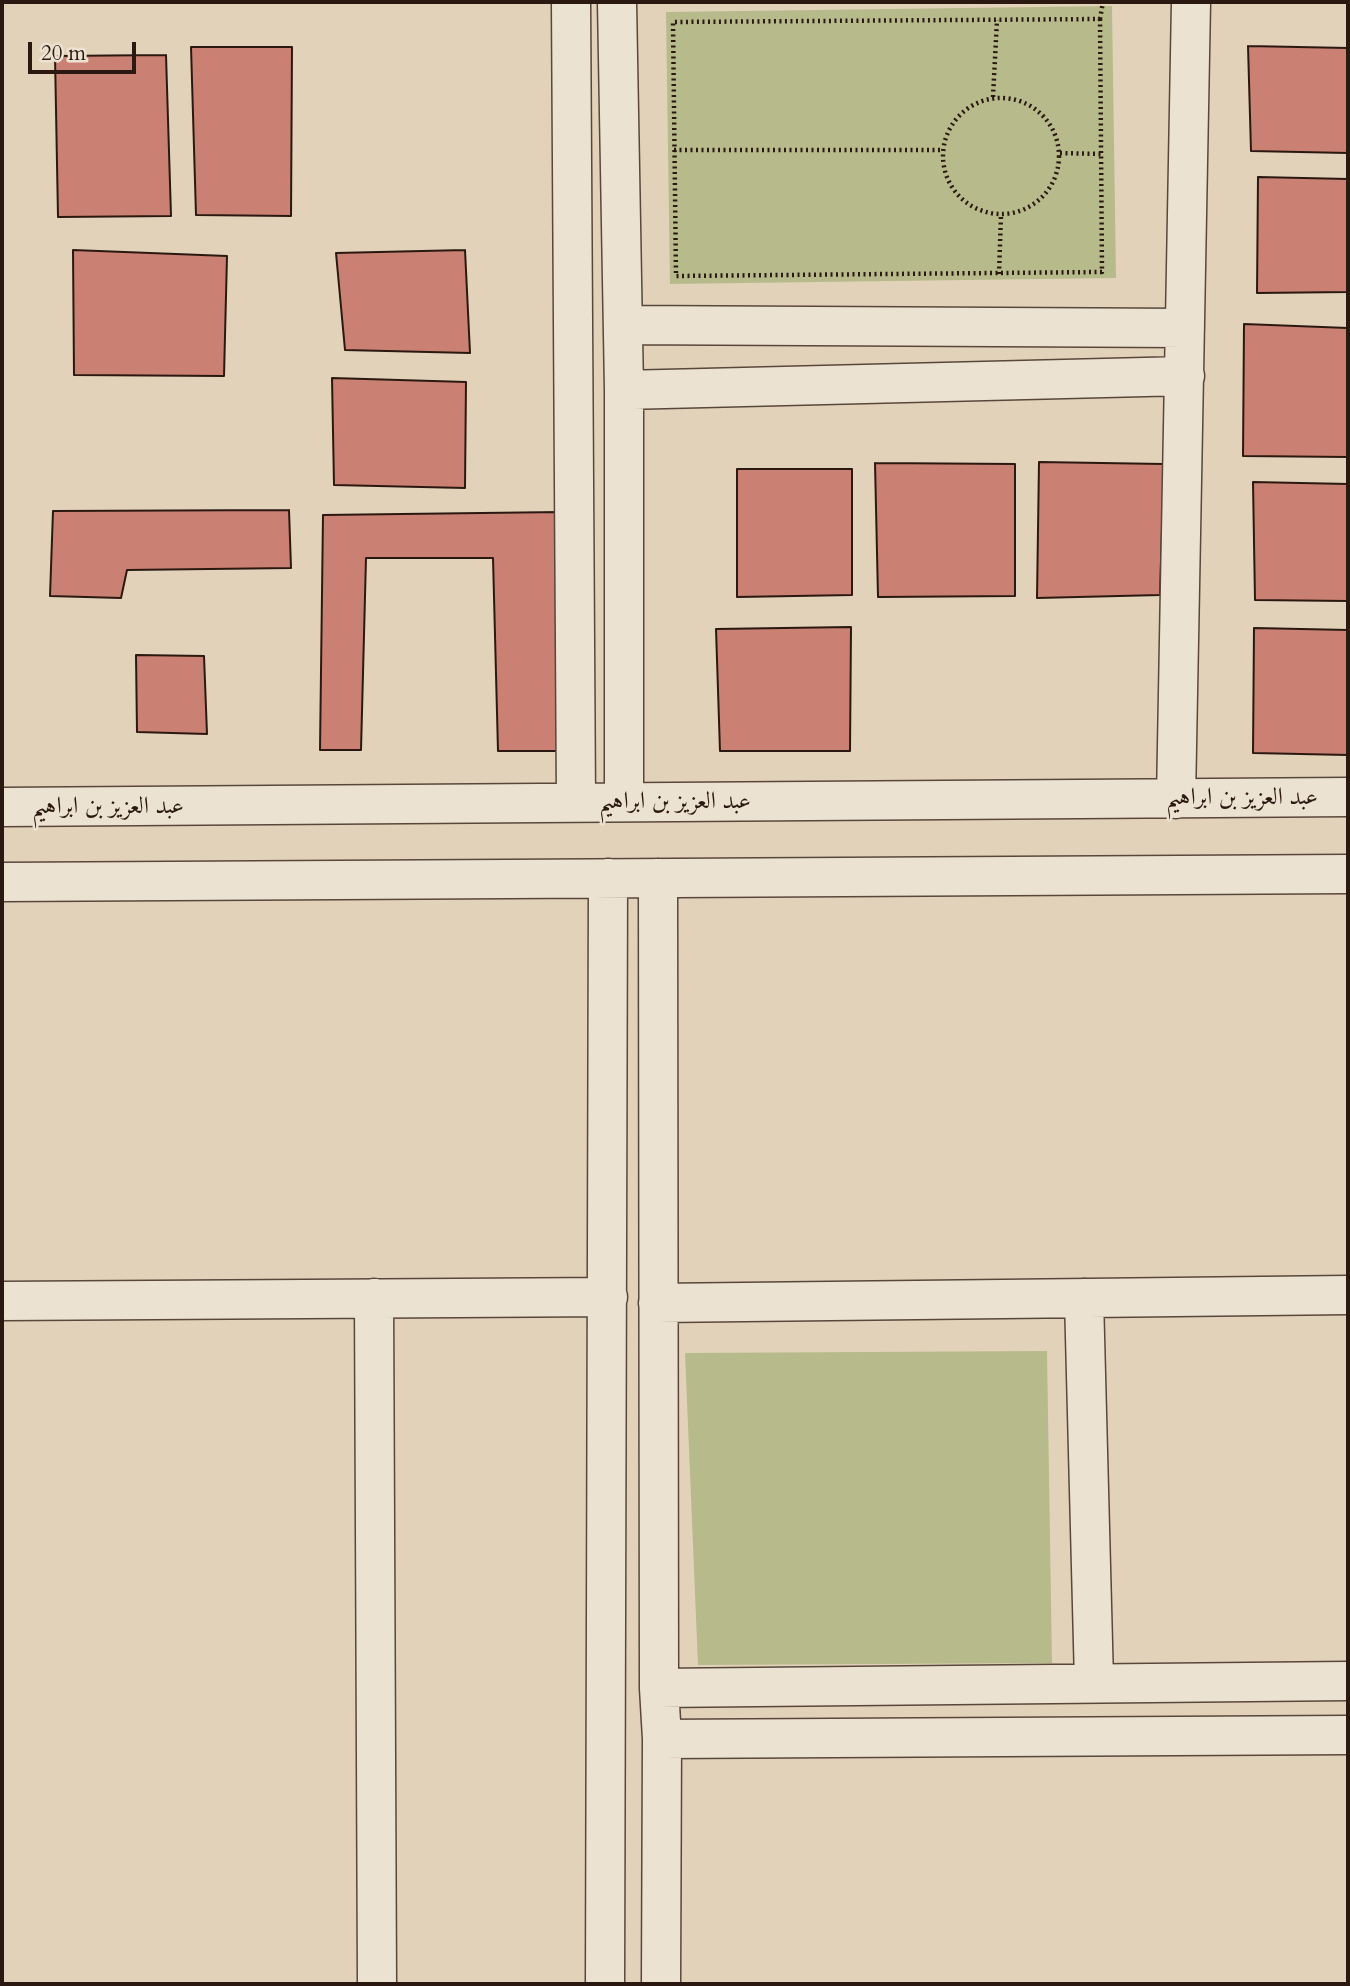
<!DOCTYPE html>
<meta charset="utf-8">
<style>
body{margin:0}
#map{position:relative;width:1350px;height:1986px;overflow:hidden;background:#e2d2b9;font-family:Cardo,serif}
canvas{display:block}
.frame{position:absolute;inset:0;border:4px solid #2b1911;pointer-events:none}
.scale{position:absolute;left:28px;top:42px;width:108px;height:32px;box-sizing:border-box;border:4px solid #2b1911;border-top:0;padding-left:9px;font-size:21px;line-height:24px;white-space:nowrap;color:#2b1911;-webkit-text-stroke:5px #ece2d2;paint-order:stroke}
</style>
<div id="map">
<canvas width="1350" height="1986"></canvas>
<div class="frame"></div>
<div class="scale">20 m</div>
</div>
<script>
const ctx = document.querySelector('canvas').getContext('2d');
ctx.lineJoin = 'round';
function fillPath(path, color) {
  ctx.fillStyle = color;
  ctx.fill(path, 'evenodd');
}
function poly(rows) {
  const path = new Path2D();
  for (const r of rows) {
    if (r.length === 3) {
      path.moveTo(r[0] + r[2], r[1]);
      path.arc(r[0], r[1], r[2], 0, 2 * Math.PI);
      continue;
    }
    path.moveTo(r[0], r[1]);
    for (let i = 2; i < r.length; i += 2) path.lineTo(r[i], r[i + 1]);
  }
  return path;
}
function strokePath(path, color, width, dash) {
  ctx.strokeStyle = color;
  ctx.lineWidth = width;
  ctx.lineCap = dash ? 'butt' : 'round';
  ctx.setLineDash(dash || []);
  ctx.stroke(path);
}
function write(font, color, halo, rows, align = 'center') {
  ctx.font = font + ' Cardo,Amiri,serif';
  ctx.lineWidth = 5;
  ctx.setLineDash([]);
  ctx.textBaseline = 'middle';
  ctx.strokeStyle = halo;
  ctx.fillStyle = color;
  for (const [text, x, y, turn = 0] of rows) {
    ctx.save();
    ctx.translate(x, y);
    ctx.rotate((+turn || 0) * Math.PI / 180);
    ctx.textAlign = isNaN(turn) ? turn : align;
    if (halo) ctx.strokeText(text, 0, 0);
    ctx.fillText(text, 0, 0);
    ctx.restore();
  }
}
fillPath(poly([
 [1112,6,1116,278,670,284,666,12],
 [1047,1351,1052,1663,698,1665,685,1353]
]), '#b7bb8c');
const building = poly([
 [1248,46,1348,48,1348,153,1251,151,1248,46],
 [191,47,292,47,291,216,196,215,191,47],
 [166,55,171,216,58,217,55,56,166,55],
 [1258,177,1348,179,1348,292,1257,293,1258,177],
 [73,250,227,256,224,376,74,375,73,250],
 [465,250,470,353,345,350,336,253,465,250],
 [1244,324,1348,328,1348,457,1243,456,1244,324],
 [332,378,466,382,465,488,334,485,332,378],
 [1039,462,1164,464,1160,595,1037,598,1039,462],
 [875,463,1015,464,1015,596,878,597,875,463],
 [737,469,852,469,852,595,737,597,737,469],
 [1253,482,1348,484,1348,601,1255,600,1253,482],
 [289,510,291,568,127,570,121,598,50,596,53,511,289,510],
 [561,512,559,751,498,751,493,558,366,558,361,750,320,750,323,515,561,512],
 [851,627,850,751,720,751,716,629,851,627],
 [1254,628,1348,630,1348,755,1253,753,1254,628],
 [136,655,204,656,207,734,137,732,136,655]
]);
fillPath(building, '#ca8072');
strokePath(building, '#2b1911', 2);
const minor = poly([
 [571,2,576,802],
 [617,2,624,390,624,802],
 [623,325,1185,328],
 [624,390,1185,376],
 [1176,799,1191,2],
 [2,807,1348,797],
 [658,878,659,1688,662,1739,661,1984],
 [2,882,1348,874],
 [374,1298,377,1984],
 [1084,1298,1094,1682],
 [2,1301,608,1297],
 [658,1303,1348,1295],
 [659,1688,1348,1681],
 [662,1739,1348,1735],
 [605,1984,608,878]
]);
strokePath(minor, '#59473b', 41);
strokePath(poly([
 [1100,19,1102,272,676,276,673,22,1100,19],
 [1100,19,1103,2],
 [993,97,997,20],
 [1001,156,58],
 [674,150,942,150],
 [1060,153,1101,154],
 [999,274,1001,215]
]), '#2b1911', 4.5, [2, 3.5]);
strokePath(minor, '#ece2d2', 38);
write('24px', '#2b1911', '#ece2d2', [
 ["عبد العزيز بن ابراهيم",1242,798],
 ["عبد العزيز بن ابراهيم",675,802],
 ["عبد العزيز بن ابراهيم",108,807]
]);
</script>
